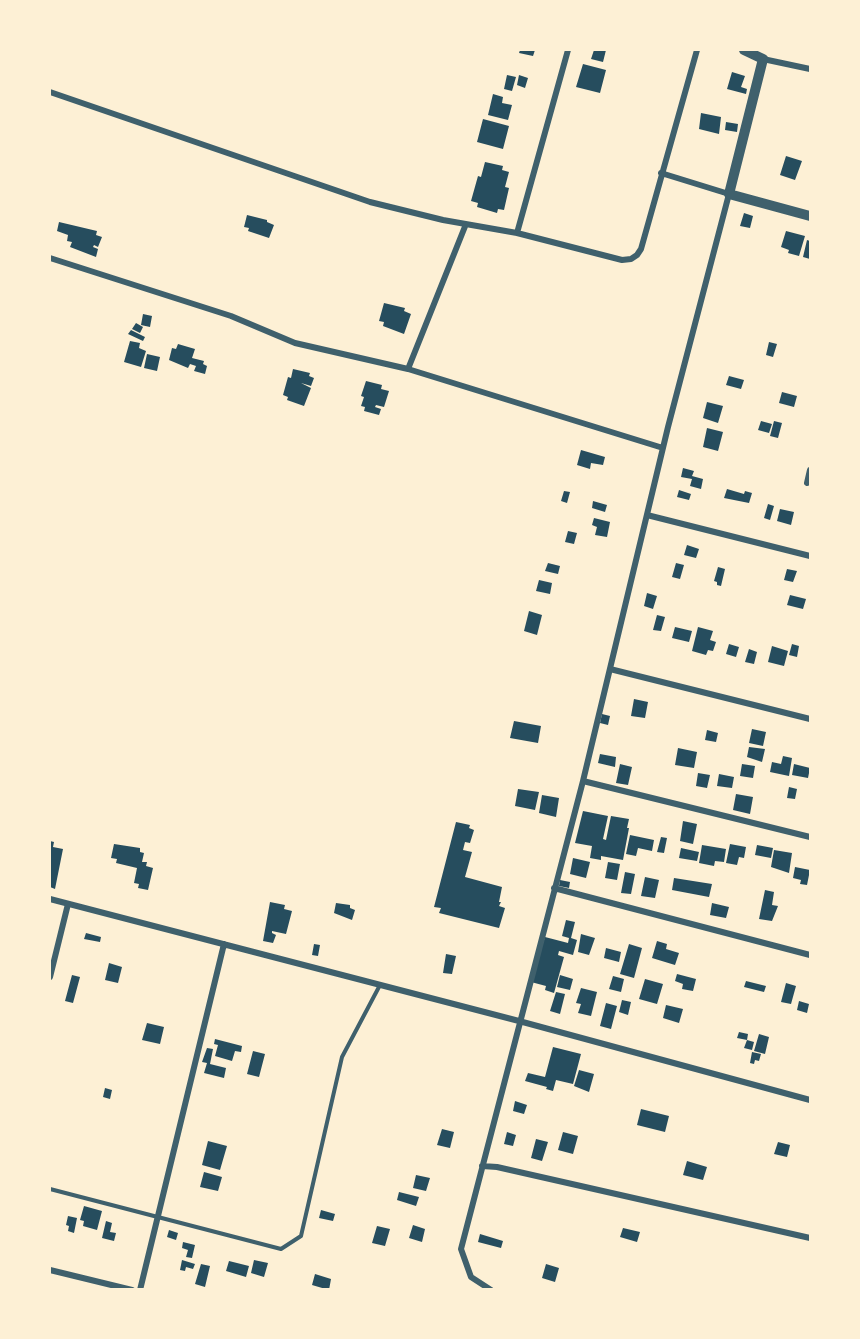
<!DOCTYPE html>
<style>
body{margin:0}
#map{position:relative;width:860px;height:1339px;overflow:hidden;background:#fdf0d5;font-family:Karla,sans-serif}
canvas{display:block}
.frame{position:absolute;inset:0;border:51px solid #fdf0d5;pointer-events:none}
</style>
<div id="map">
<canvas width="860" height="1339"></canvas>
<div class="frame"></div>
</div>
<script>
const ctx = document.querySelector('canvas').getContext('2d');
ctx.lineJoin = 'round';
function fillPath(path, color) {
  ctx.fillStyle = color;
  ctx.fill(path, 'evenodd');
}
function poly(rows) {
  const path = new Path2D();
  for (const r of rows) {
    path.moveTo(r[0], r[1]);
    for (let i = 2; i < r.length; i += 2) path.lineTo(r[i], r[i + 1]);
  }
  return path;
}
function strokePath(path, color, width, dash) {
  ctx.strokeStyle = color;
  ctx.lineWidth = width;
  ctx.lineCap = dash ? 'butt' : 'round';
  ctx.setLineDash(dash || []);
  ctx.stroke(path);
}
fillPath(poly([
 [520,50,535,50,533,56,519,53],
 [594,50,606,50,603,62,591,59],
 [583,64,606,70,600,93,576,87],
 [732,72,745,76,741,87,747,89,746,94,727,89],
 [507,75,516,77,512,91,504,89],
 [519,75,528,78,525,88,517,85],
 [493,94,503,97,502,103,512,105,508,120,488,115],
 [701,113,721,117,719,134,699,129],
 [483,119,509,126,503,149,477,142],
 [726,122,738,124,737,132,725,130],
 [786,156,802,161,795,180,780,175],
 [485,162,503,166,502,170,509,172,505,187,509,188,504,210,498,209,497,213,477,207,478,203,471,201,478,176,481,177],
 [744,213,753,216,750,228,740,226],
 [247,215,267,220,267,222,274,225,269,238,248,231,249,228,244,227],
 [59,222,97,231,96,235,102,237,98,247,94,245,93,247,98,249,96,257,70,247,72,242,67,241,68,235,57,231],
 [786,231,805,236,799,256,788,253,789,250,781,247],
 [807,240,810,241,810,259,803,257],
 [384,303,405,308,404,311,411,314,404,334,383,326,384,322,379,321],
 [143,314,152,316,150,327,141,325],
 [136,323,143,327,140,333,132,329],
 [131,330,145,337,143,341,128,334],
 [130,341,140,343,139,348,146,351,141,367,124,362],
 [769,342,777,344,773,357,766,355],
 [178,344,195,349,192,358,204,361,203,364,207,366,205,374,194,371,196,366,190,364,188,368,169,360,172,348,176,349],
 [147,354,160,357,157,371,144,368],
 [293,369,310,373,309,376,314,378,311,386,301,383,311,388,304,406,287,400,288,397,283,395,288,377,291,378],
 [729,376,744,380,741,389,726,385],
 [366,381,382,385,381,389,389,391,384,407,376,405,375,407,381,409,379,415,364,411,365,407,361,406,364,397,361,396],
 [782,392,797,396,794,407,779,403],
 [707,402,723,406,718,423,703,418],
 [761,421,772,424,769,433,758,430],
 [774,421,782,423,778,438,770,436],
 [707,428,723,432,718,451,703,447],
 [581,450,605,457,603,465,591,463,590,469,577,465],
 [683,468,694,471,692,476,703,479,701,489,690,486,692,479,681,477],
 [727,489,744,494,745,491,752,493,749,503,724,498],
 [679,490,691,494,689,500,677,497],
 [564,491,570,492,567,503,561,501],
 [593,501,607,505,605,512,592,508],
 [768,504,774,506,770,520,764,518],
 [780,509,794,512,791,525,777,521],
 [594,518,610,522,607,537,595,535,597,527,592,525],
 [568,531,577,533,574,544,565,542],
 [687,545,699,549,696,558,684,555],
 [548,563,560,566,558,574,545,571],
 [676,563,684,565,680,579,672,577],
 [718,567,725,569,721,586,717,585,717,582,714,581],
 [787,569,797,571,793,582,784,580],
 [539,580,552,583,550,594,536,591],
 [647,593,657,596,653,609,644,606],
 [790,595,806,599,803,609,787,605],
 [529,611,542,615,537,635,524,631],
 [657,615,665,617,661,631,653,630],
 [675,627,692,631,689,642,672,638],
 [698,627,713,631,710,640,716,642,713,651,708,650,706,655,692,651],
 [729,644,739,647,736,657,726,654],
 [792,644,799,646,797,657,789,655],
 [772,646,788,651,784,666,768,662],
 [749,649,757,652,754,664,745,662],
 [634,699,648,702,645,718,631,716],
 [602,714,610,716,608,725,600,723],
 [514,721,541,726,538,743,510,738],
 [752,729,766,732,763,746,749,743],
 [707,730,718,733,716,742,705,740],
 [749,747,765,749,762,762,747,757],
 [678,748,697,752,694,768,675,765],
 [600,754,616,757,615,767,598,763],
 [783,756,792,758,789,776,770,772,772,762,781,764],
 [620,764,632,767,628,785,616,783],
 [742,764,755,766,753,778,740,776],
 [794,764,810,768,808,778,792,775],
 [698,773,710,775,707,788,696,786],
 [719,774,734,777,732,788,717,786],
 [789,787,797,789,795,799,787,798],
 [518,789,539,792,535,810,515,806],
 [736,794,753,797,750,814,733,810],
 [542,795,559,798,556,817,539,813],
 [583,811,608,816,603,839,606,840,611,816,629,819,627,828,629,828,623,860,601,856,601,860,590,858,592,846,575,843],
 [683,821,697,824,693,844,680,841],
 [456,822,470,825,469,828,474,830,470,843,465,842,463,850,472,852,465,877,502,887,499,902,501,902,499,906,505,908,499,928,439,913,441,908,434,907],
 [630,835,654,840,652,851,638,848,636,856,626,854],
 [661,837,667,838,664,853,657,852],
 [50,841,54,842,53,847,63,849,55,889,50,887],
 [114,844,140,848,140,852,144,853,142,862,147,862,146,866,153,868,148,890,138,888,139,884,134,883,137,868,116,863,117,859,111,858],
 [730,844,746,847,744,858,739,857,737,865,726,863],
 [702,845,726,849,724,862,715,861,714,866,699,863],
 [757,845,773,848,771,858,755,855],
 [681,848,699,852,697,861,679,858],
 [774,850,792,853,789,873,771,867],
 [573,858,590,862,586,878,570,874],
 [608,862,620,864,617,880,605,878],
 [795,867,810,870,807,885,800,884,801,880,793,878],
 [625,872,635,874,631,894,621,893],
 [645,877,659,880,655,898,641,896],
 [674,878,712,884,709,897,672,890],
 [560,880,570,882,569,888,559,886],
 [765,890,774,892,772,905,778,906,772,921,759,919],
 [270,902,285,905,284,909,292,911,286,934,272,931,272,933,276,935,273,943,263,941],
 [336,903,350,905,350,908,355,910,352,920,334,913],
 [712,903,729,907,726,918,710,915],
 [566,920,575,922,571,938,577,940,573,955,559,951,558,955,564,957,554,993,545,990,546,986,531,982,545,937,568,943,569,938,562,936],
 [86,933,101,937,100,942,84,939],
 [581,934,595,938,589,955,578,952],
 [657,941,667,944,666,949,679,953,675,965,652,958],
 [314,944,320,945,318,956,312,955],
 [629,944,642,948,634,978,620,974],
 [606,948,621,952,619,962,604,958],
 [446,954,456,956,452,974,443,973],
 [109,963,122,967,118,983,105,980],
 [677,974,696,979,693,991,682,989,683,984,675,981],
 [72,975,80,977,73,1003,65,1001],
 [560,975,573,979,570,990,557,987],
 [613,976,624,979,621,992,609,989],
 [645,979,663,984,657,1004,639,999],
 [746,981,766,986,764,992,744,987],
 [786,983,796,986,791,1004,781,1002],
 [581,988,597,992,591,1016,578,1013,581,1004,576,1003],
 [556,992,565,994,560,1014,550,1011],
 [622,1000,631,1002,628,1015,619,1012],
 [799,1001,809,1004,807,1013,797,1010],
 [606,1003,617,1006,611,1029,600,1026],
 [666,1005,683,1009,679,1023,663,1018],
 [147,1023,164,1027,160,1044,142,1040],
 [739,1032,748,1034,747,1040,737,1038],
 [759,1034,769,1037,765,1054,754,1051],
 [215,1039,242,1046,241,1052,235,1051,232,1061,215,1056,218,1045,214,1044],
 [747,1040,754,1042,752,1050,744,1048],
 [553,1047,581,1054,573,1084,556,1080,553,1091,546,1089,547,1087,525,1081,528,1073,545,1077],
 [207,1048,213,1049,210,1064,226,1068,224,1078,204,1073,207,1063,202,1062],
 [253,1051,265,1054,259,1077,247,1074],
 [752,1052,761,1054,759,1061,755,1060,754,1064,750,1063],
 [579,1070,594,1074,589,1092,574,1086],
 [105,1088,112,1090,110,1099,103,1097],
 [515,1101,527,1105,524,1114,513,1111],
 [641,1109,669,1116,665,1132,637,1125],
 [442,1129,454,1132,450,1148,437,1145],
 [507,1132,516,1135,513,1146,504,1144],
 [563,1132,578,1136,573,1154,558,1150],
 [536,1139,548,1142,542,1161,531,1158],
 [208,1141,227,1146,220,1170,202,1165],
 [778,1142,790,1145,787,1157,774,1154],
 [687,1161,707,1167,703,1180,683,1175],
 [204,1172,222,1177,218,1191,200,1187],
 [416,1175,430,1178,426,1191,413,1188],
 [399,1192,419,1197,416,1206,397,1200],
 [84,1206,102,1211,97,1230,83,1226,84,1221,80,1220],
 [321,1210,335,1214,333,1221,319,1218],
 [68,1216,77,1218,74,1233,68,1231,69,1226,66,1225],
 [106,1221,112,1223,110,1232,116,1233,114,1241,102,1238],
 [413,1225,425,1229,422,1242,409,1238],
 [377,1226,390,1229,385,1246,372,1243],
 [623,1228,640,1232,637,1242,620,1237],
 [169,1230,178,1233,176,1240,167,1237],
 [480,1234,503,1241,501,1248,478,1242],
 [183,1242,195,1245,192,1258,186,1257,188,1250,182,1248],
 [182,1260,195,1264,193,1269,186,1267,185,1271,180,1270],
 [254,1260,268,1263,264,1277,251,1273],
 [229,1261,249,1266,246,1277,226,1271],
 [201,1264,210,1266,205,1287,195,1284],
 [546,1264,559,1268,555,1282,542,1278],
 [315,1274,331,1279,329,1290,312,1285]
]), '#264d5e');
strokePath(poly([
 [50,1189,281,1249,301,1236,342,1057,380,985]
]), '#3f606c', 4);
strokePath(poly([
 [763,59,810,69],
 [50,92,370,202,443,220,517,233,622,260,631,259,637,255,641,249,697,50],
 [517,233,568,50],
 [50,258,231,316,295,343,408,369,663,448],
 [408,369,466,224],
 [807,483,810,470],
 [647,515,810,556],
 [610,669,810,719],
 [583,781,810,837],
 [554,888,810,955],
 [50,899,519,1021,810,1100],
 [50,977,68,904],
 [482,1166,497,1167,810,1238],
 [50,1270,132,1290],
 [140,1290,224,944],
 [491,1290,471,1277,461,1249,583,781,668,427,729,194,661,173]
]), '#3f606c', 6);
strokePath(poly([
 [744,50,763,59,729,194,810,216]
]), '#3f606c', 10);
</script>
